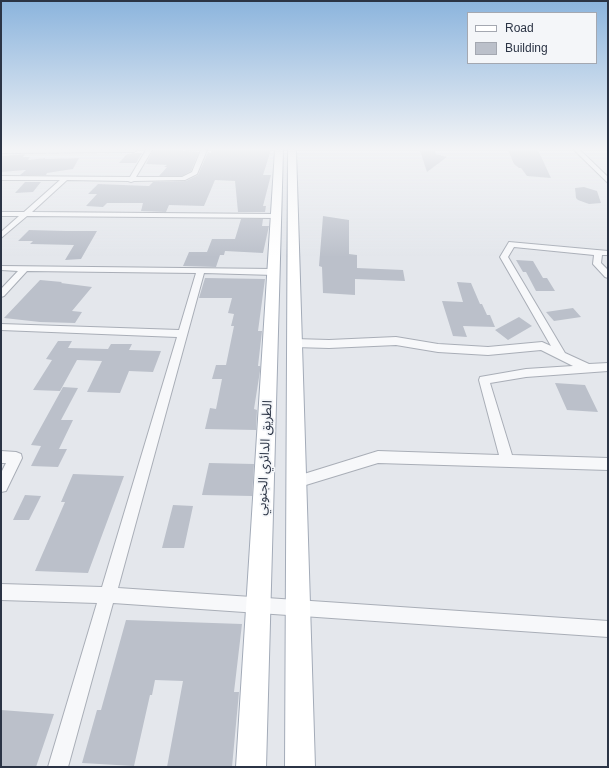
<!DOCTYPE html>
<meta charset="utf-8">
<style>
body{margin:0}
#map{position:relative;width:609px;height:768px;overflow:hidden;background:#e4e7ec;font-family:Arial,sans-serif}
canvas{display:block}
.frame{position:absolute;inset:0;border:2px solid #2b3445;pointer-events:none}
.legend{position:absolute;left:467px;top:12px;width:130px;height:52px;box-sizing:border-box;background:#f4f6f9;border:1px solid #a4a8b1;margin:0;padding:5px 7px;list-style:none;font-size:12px;color:#2b3445}
.legend li{display:flex;align-items:center;gap:8px;height:20px}
.legend b{width:20px;border:1px solid #a4a8b1}
</style>
<div id="map">
<canvas width="609" height="768"></canvas>
<div class="frame"></div>
<ul class="legend">
<li><b style="height:5px;background:#fff"></b>Road</li>
<li><b style="height:11px;background:#bbc0ca"></b>Building</li>
</ul>
</div>
<script>
const ctx = document.querySelector('canvas').getContext('2d');
ctx.lineJoin = 'round';
function fillPath(path, color) {
  ctx.fillStyle = color;
  ctx.fill(path, 'evenodd');
}
function poly(rows) {
  const path = new Path2D();
  for (const r of rows) {
    path.moveTo(r[0], r[1]);
    for (let i = 2; i < r.length; i += 2) path.lineTo(r[i], r[i + 1]);
  }
  return path;
}
function strokePath(path, color, width, dash) {
  ctx.strokeStyle = color;
  ctx.lineWidth = width;
  ctx.lineCap = dash ? 'butt' : 'round';
  ctx.setLineDash(dash || []);
  ctx.stroke(path);
}
function write(font, color, halo, rows, align = 'center') {
  ctx.font = font + ' Arial,"Noto Sans Arabic",sans-serif';
  ctx.lineWidth = 3.5;
  ctx.setLineDash([]);
  ctx.textBaseline = 'middle';
  ctx.strokeStyle = halo;
  ctx.fillStyle = color;
  for (const [text, x, y, turn = 0] of rows) {
    ctx.save();
    ctx.translate(x, y);
    ctx.rotate((+turn || 0) * Math.PI / 180);
    ctx.textAlign = isNaN(turn) ? turn : align;
    if (halo) ctx.strokeText(text, 0, 0);
    ctx.fillText(text, 0, 0);
    ctx.restore();
  }
}
fillPath(poly([
 [153,150,173,150,199,152,191,171,182,176,159,176,167,167,164,167,167,165,146,164],
 [211,150,271,150,263,175,271,175,263,206,266,206,265,212,238,212,235,181,215,180,204,206,169,205,166,212,141,211,143,203,107,203,103,207,86,206,97,194,88,194,98,184,149,186,153,182,186,181,198,175,208,152,211,153],
 [508,150,538,150,551,178,527,176,521,168,519,168,514,164],
 [420,151,435,151,436,154,447,157,427,172],
 [135,153,142,153,136,163,119,163,127,154],
 [25,154,23,157,30,157,28,160,45,158,45,159,79,158,73,169,47,173,46,175,20,175,26,170,1,172,1,156],
 [25,182,41,182,33,192,15,193],
 [584,187,597,191,601,203,589,204,578,200,576,198,575,188],
 [323,216,349,220,349,254,357,255,357,268,403,270,405,281,355,279,355,295,323,293,322,267,319,266],
 [241,219,263,219,262,226,269,226,263,253,225,251,224,255,220,255,216,267,183,266,189,252,207,252,212,239,235,239],
 [29,230,67,231,97,231,81,259,65,260,74,245,30,244,33,241,18,241],
 [516,260,533,261,543,278,547,278,555,291,536,291,526,272,523,272],
 [205,278,265,279,258,331,262,331,258,366,260,366,260,371,254,409,257,410,256,430,205,429,210,408,216,409,222,379,212,379,216,365,226,365,234,326,231,326,234,314,228,313,232,298,199,298],
 [40,280,62,282,61,283,92,287,72,311,82,312,75,323,40,322,4,318],
 [457,282,471,283,480,304,482,304,487,315,490,315,495,327,463,326,467,337,453,336,442,301,463,302],
 [573,308,581,317,554,321,546,312],
 [519,317,532,326,508,340,495,330],
 [58,341,72,341,68,348,108,349,111,344,132,344,129,350,161,351,153,372,129,371,120,393,87,392,102,361,77,360,60,391,33,390,52,360,46,359],
 [555,383,585,385,598,412,567,410],
 [63,387,78,388,61,420,73,420,59,449,67,449,58,467,31,466,41,446,31,445],
 [209,463,254,464,252,496,202,495],
 [73,474,124,476,88,573,35,571,65,502,61,502],
 [25,495,41,496,29,520,13,520],
 [173,505,193,506,184,548,162,548],
 [126,620,242,624,234,692,239,692,232,767,167,767,183,681,155,680,152,695,150,695,134,766,82,763,97,710,101,710],
 [1,710,54,714,36,767,1,767]
]), '#bbc0ca');
const street = poly([
 [1,150,137,150,134,152,1,153,1,150],
 [146,150,152,150,136,177,182,177,192,172,201,150,207,150,197,174,185,180,134,181,131,182,128,181,67,180,32,212,276,214,280,216,276,218,27,216,1,238,1,232,19,216,1,216,1,212,24,212,60,180,1,180,1,176,130,177,146,150],
 [574,150,580,150,608,177,608,183,574,150],
 [509,242,608,251,608,255,602,255,601,263,608,270,608,278,605,277,593,264,594,255,514,247,508,257,565,353,589,364,608,363,608,371,526,377,490,383,512,455,608,458,608,470,378,463,296,488,291,486,289,482,291,478,378,451,499,455,479,380,480,377,526,369,573,366,541,350,488,355,438,352,396,345,329,348,294,347,290,346,289,343,290,340,294,339,329,340,396,337,438,344,488,347,542,342,551,346,500,257,509,242],
 [1,266,274,269,278,272,274,275,204,273,118,588,608,621,608,637,113,603,68,767,48,767,97,603,1,600,1,584,102,587,177,337,1,330,1,324,179,330,196,273,27,271,4,296,1,297,1,289,18,271,1,270,1,266],
 [1,451,16,452,21,454,22,458,6,491,1,492,1,473,6,463,1,463,1,451]
]);
const primary = poly([
 [275,150,283,150,266,767,236,767,275,150],
 [288,150,296,150,315,767,285,767,288,150]
]);
strokePath(street, '#a9aeb7', 2);
strokePath(primary, '#a3abb8', 2);
fillPath(street, '#f7f8fa');
fillPath(primary, '#fff');
const sky = ctx.createLinearGradient(0, 0, 0, 257);
sky.addColorStop(0, '#8bb4dd');
sky.addColorStop(0.58, '#f3f4f6');
sky.addColorStop(1, '#f3f4f600');
ctx.fillStyle = sky;
ctx.fillRect(0, 0, 609, 257);
write('13px', '#2b3445', '#f4f6f9', [
 ["الطريق الدائري الجنوبي",265,458,-87]
]);
</script>
